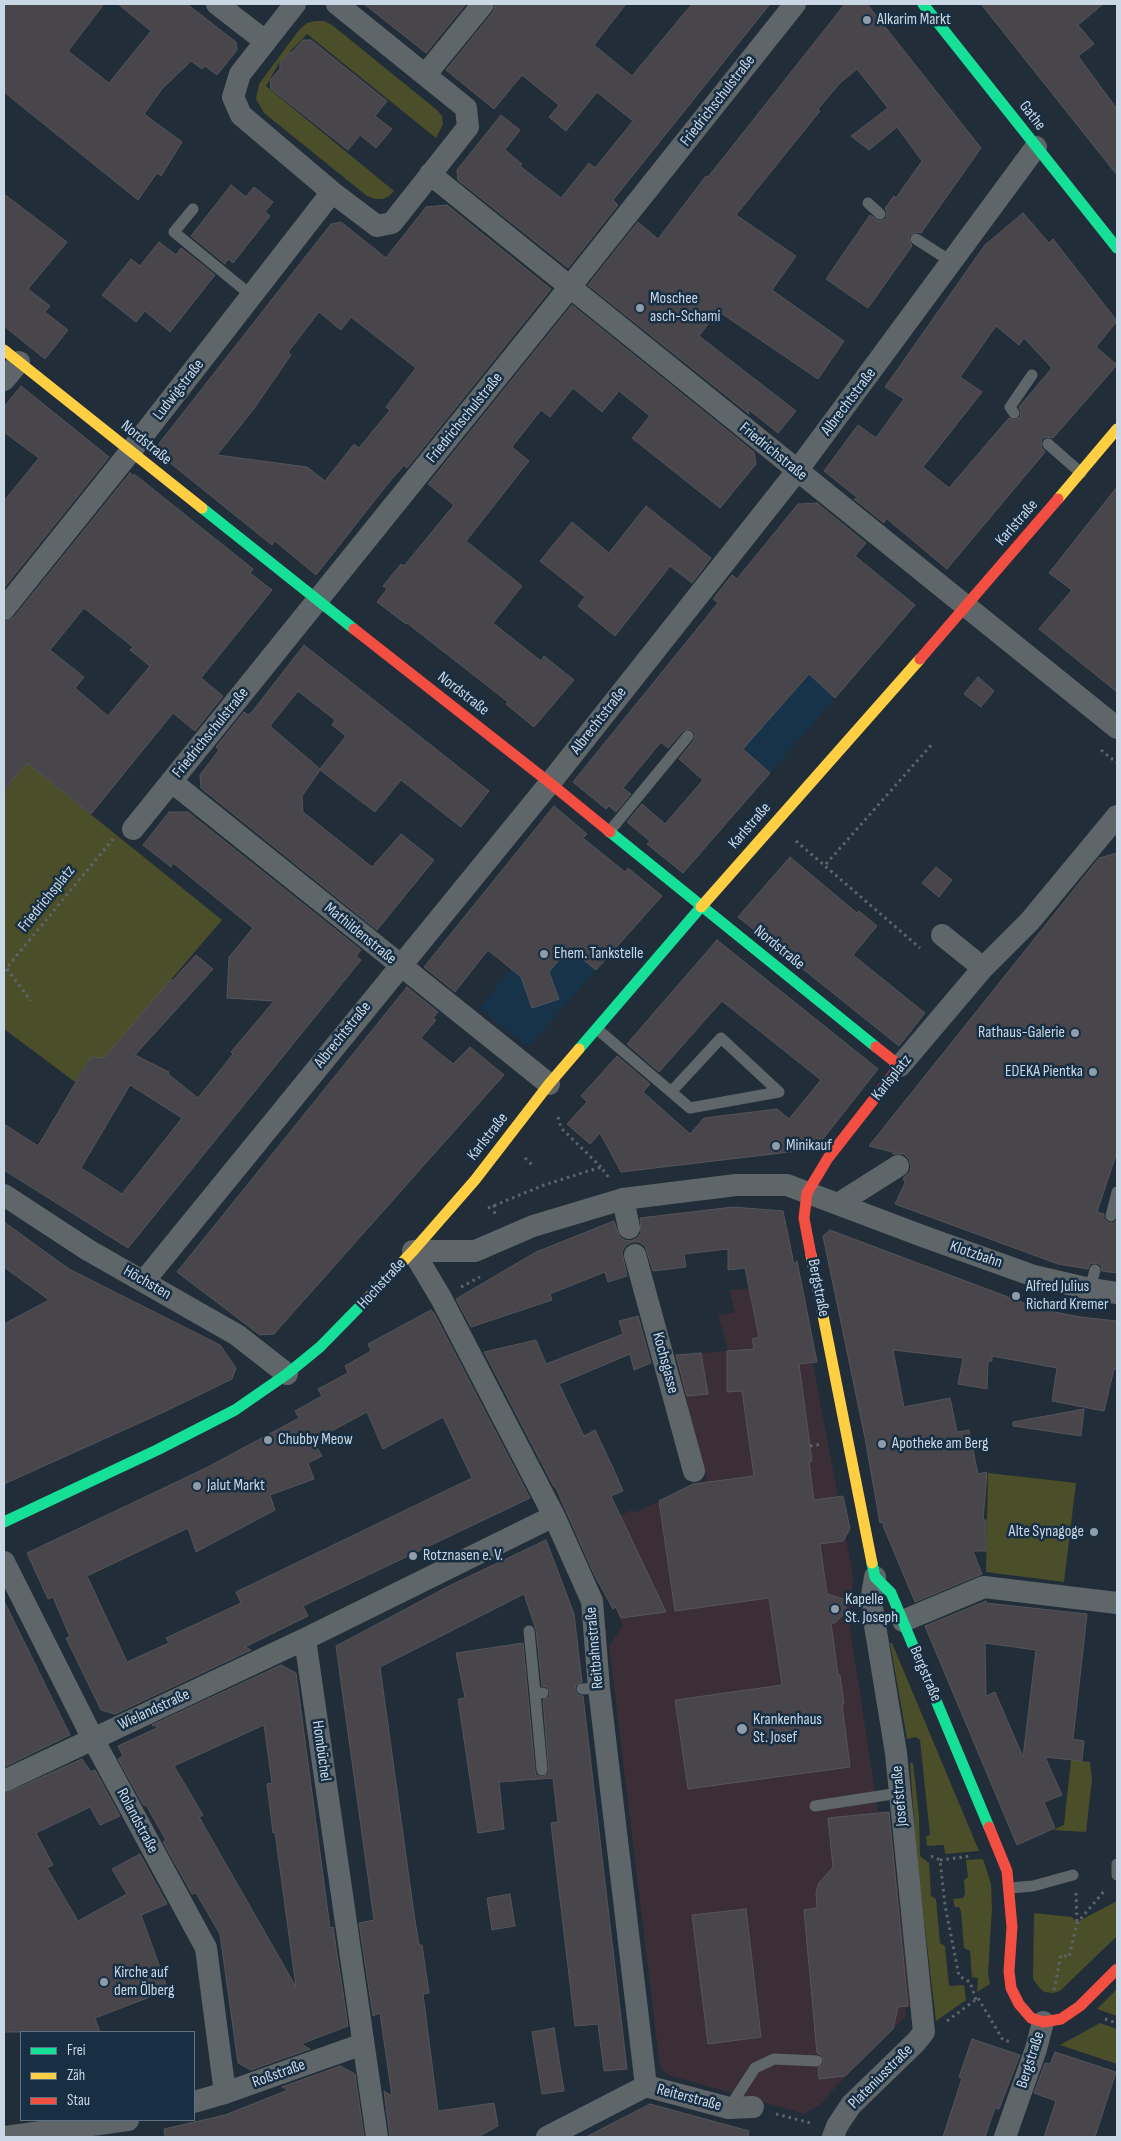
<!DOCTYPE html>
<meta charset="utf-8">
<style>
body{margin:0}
#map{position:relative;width:1121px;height:2141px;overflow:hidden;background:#212d39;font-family:"Sofia Sans Condensed",sans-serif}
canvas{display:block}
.frame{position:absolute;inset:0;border:5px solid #cad8e6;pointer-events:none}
.legend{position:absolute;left:20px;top:2031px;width:175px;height:90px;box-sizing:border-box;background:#172e43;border:1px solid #5f7284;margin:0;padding:6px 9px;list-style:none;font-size:15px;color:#cad8e6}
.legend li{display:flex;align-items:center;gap:10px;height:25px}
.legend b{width:25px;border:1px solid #5f7284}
</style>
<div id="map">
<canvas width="1121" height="2141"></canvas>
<div class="frame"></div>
<ul class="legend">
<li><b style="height:6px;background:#16e098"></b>Frei</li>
<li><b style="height:6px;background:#ffcf43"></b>Zäh</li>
<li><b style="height:6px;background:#f24e42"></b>Stau</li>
</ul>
</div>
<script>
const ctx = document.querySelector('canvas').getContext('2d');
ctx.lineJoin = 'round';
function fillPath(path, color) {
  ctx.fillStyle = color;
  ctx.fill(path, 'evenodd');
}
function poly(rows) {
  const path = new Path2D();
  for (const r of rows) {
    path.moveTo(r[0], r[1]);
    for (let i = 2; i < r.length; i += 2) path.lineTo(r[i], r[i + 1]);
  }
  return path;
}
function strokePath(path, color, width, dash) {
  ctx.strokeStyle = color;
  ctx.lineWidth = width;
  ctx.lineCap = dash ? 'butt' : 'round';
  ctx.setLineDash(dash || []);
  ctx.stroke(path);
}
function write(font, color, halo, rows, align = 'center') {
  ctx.font = font + ' "Sofia Sans Condensed",sans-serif';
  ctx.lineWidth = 5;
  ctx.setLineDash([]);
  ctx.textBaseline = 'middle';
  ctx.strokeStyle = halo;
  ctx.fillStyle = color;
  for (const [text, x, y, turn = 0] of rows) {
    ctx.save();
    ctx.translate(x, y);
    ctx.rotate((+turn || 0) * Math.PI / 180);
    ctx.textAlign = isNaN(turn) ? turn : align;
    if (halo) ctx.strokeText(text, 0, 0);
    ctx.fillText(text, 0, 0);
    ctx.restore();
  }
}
fillPath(poly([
 [806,615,864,664,770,773,714,723],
 [545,928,596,970,528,1047,480,1008]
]), '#17334a');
fillPath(poly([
 [798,1285,853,1576,850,1628,878,1812,889,1812,890,1819,911,2007,905,2008,906,2016,824,2099,824,2102,805,2114,668,2075,660,2067,609,1646,623,1625,616,1607,613,1609,603,1590,577,1535,632,1510,634,1513,707,1480,675,1355,728,1351,718,1315,735,1312,729,1290]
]), '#3c2e36');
fillPath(poly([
 [315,21,324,21,332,25,437,110,442,116,443,124,436,138,307,34,279,63,266,86,394,191,389,196,383,199,375,199,367,196,264,113,256,99,259,84,299,30,307,23],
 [27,763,222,920,103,1059,91,1057,75,1082,4,1029,4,791],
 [988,1473,1076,1483,1064,1582,986,1572],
 [890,1643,892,1643,979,1851,945,1854,944,1845,927,1846,926,1836,930,1835,920,1740,916,1737,907,1739],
 [1071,1760,1090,1762,1092,1779,1086,1832,1053,1830,1064,1825],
 [910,1763,913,1763,919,1816,920,1856,929,1863,931,1896,936,1899,940,1943,945,1946,949,1986,964,1985,966,2000,936,2021,917,1861],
 [983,1859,991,1884,992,1908,988,1973,990,1984,977,1992,978,1978,972,1977,970,1951,964,1948,961,1911,959,1907,955,1907,953,1899,963,1898,965,1894,964,1880,968,1877,966,1860],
 [1117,1901,1117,1936,1060,1991,1053,1993,1044,1992,1038,1986,1033,1979,1034,1913,1072,1917,1077,1922],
 [1117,1989,1117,2016,1097,2009],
 [1100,2023,1117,2029,1117,2064,1060,2045]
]), '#4a4f29');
const building = poly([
 [4,4,104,4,68,51,109,83,151,31,118,4,187,4,236,42,237,50,217,75,205,66,202,69,191,61,162,89,144,114,182,142,161,176,157,173,138,200,4,92,4,4],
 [364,4,466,4,426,53,364,4],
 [496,4,626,4,594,45,632,76,692,4,770,4,613,200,618,205,568,268,458,180,457,170,501,115,520,130,505,150,522,164,520,166,561,198,589,163,595,168,633,121,597,92,566,131,549,117,559,105,522,75,494,109,446,70,493,12,496,4],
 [845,4,867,4,981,148,921,233,916,232,910,235,909,239,912,246,868,308,826,279,870,215,879,221,886,219,887,212,885,208,894,196,896,198,922,161,897,127,869,150,851,136,888,108,857,69,840,83,818,109,820,111,736,215,796,256,772,290,844,341,818,379,718,311,699,336,796,411,778,433,748,409,749,414,588,285,638,222,658,239,706,176,708,177,845,4],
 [981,4,1103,4,1078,25,1094,44,1078,56,1117,109,1117,175,981,4],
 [303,40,311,40,387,101,375,116,392,129,376,148,360,135,348,150,271,89,270,80,280,69,280,63,288,53,292,52,303,40],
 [231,185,246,197,254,187,273,202,265,212,270,216,233,263,228,259,225,264,191,236,231,185],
 [4,194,67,242,28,289,50,306,45,312,68,330,45,359,4,326,4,194],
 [447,205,551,289,407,468,404,465,386,486,316,575,275,541,272,545,154,450,331,224,341,222,386,258,426,207,447,205],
 [319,312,341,330,351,317,416,368,386,407,390,410,359,448,354,444,325,481,307,467,217,455,253,410,291,355,288,352,319,312],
 [1023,213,1049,243,1053,239,1117,321,1096,347,1117,365,1053,438,1046,437,1042,439,1041,446,1045,452,947,569,886,518,884,523,854,499,859,499,824,471,858,425,876,438,904,399,885,387,985,245,1023,213],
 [996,326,1019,345,1024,338,1052,368,1019,407,1021,412,1020,417,1015,420,1009,418,949,488,923,467,982,392,960,377,996,326],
 [159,242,176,255,181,248,215,275,170,332,145,311,136,322,102,295,131,259,140,266,159,242],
 [572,305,754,452,756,464,720,508,632,438,650,416,619,391,602,412,573,388,550,417,541,410,512,447,529,461,466,541,522,586,493,623,541,661,544,656,574,680,534,727,506,704,508,702,407,623,406,624,377,602,387,589,383,586,401,564,404,566,454,505,428,484,572,305],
 [21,386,109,457,4,588,4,501,39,458,4,432,4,407,21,386],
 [130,473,133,476,134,474,253,569,250,573,272,590,201,678,223,696,195,731,173,713,91,814,27,763,4,790,4,622,14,617,130,473],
 [84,608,133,647,130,650,150,666,108,716,75,688,84,677,50,650,84,608],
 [1117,487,1117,692,1039,629,1072,590,1049,573,1117,487],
 [817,503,866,543,855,556,915,605,835,698,809,674,743,749,770,773,683,873,647,844,650,841,627,822,642,804,665,824,703,780,679,759,694,740,695,734,693,731,689,729,683,731,668,748,661,742,623,788,631,794,616,812,609,806,606,809,573,782,718,603,713,599,732,575,737,579,798,504,817,503],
 [646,506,711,558,692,583,670,566,615,636,578,606,585,597,540,561,572,522,609,553,646,506],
 [304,645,489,791,461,827,401,780,375,812,320,770,302,796,303,812,372,867,401,834,434,860,377,930,201,788,200,775,219,750,216,747,244,712,248,715,252,712,304,645],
 [298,691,335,720,332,725,346,736,320,769,270,726,298,691],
 [978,677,994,691,981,707,964,694,978,677],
 [554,806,587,834,583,838,625,872,628,868,662,896,596,970,569,948,549,972,559,999,532,1008,521,977,488,950,455,992,424,967,554,806],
 [169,812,188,812,361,950,356,956,361,960,128,1248,4,1170,4,1124,38,1146,91,1057,104,1058,171,979,172,981,196,955,213,969,135,1055,169,1072,168,1074,198,1098,233,1054,231,1052,274,1001,227,998,229,957,253,928,173,863,171,867,143,845,169,812],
 [130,1085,182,1118,122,1194,81,1168,130,1085],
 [1117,853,1117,1152,1097,1212,1104,1214,1104,1219,1109,1223,1114,1223,1117,1220,1117,1273,1102,1271,1101,1265,1096,1263,1090,1264,1088,1269,1058,1264,895,1204,905,1183,903,1178,910,1172,911,1166,909,1159,904,1154,893,1154,892,1152,869,1146,1099,858,1117,853],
 [790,857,857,913,859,911,877,926,853,955,925,1013,899,1046,738,917,790,857],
 [936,867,952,880,939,897,922,883,936,867],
 [717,940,878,1069,815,1149,621,1172,600,1133,590,1144,567,1124,587,1102,581,1096,617,1056,650,1084,643,1092,690,1134,704,1118,777,1109,789,1119,821,1080,722,1001,659,1072,627,1044,717,940],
 [407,987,438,1012,433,1018,436,1020,421,1038,453,1064,470,1047,504,1075,274,1334,260,1335,177,1272,407,987],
 [733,1207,783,1211,794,1264,797,1261,817,1362,799,1364,812,1461,809,1462,814,1500,843,1496,850,1529,843,1541,820,1544,827,1594,844,1599,846,1607,845,1613,835,1623,831,1623,838,1675,840,1675,844,1704,842,1704,850,1767,688,1789,675,1700,782,1685,769,1598,675,1611,659,1501,693,1484,754,1476,742,1391,727,1392,727,1351,754,1349,752,1339,759,1337,745,1268,728,1270,728,1249,684,1254,686,1267,653,1271,645,1246,639,1242,632,1242,625,1246,622,1252,627,1276,608,1282,605,1272,550,1294,552,1300,471,1327,456,1299,536,1252,614,1221,619,1236,624,1240,631,1241,637,1238,641,1233,640,1218,733,1207],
 [4,1222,69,1269,220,1345,236,1368,232,1379,166,1411,4,1484,4,1324,49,1300,4,1267,4,1222],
 [830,1230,1040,1309,1080,1317,1117,1321,1117,1369,1114,1369,1104,1411,1052,1401,1057,1368,992,1356,992,1361,988,1361,987,1389,958,1384,963,1358,893,1350,904,1407,950,1398,957,1432,969,1430,978,1474,987,1472,983,1520,986,1520,986,1551,973,1551,982,1574,915,1602,884,1528,883,1522,880,1523,865,1438,823,1236,830,1230],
 [431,1310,434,1313,530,1498,303,1606,308,1616,245,1647,251,1650,115,1714,101,1710,66,1638,70,1637,53,1597,48,1599,27,1553,206,1468,299,1418,295,1411,322,1396,318,1389,348,1373,345,1366,371,1351,368,1344,431,1310],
 [367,1412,383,1449,443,1417,472,1478,236,1592,241,1603,166,1638,169,1643,127,1662,87,1576,188,1528,196,1552,275,1510,270,1495,314,1479,308,1463,322,1456,313,1441,367,1412],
 [638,1316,651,1363,634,1370,630,1354,559,1384,584,1436,595,1430,614,1470,623,1491,611,1496,666,1612,621,1618,616,1607,613,1609,594,1574,555,1486,554,1487,484,1352,536,1340,546,1364,623,1334,619,1321,638,1316],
 [701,1353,708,1394,687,1396,676,1355,701,1353],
 [1084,1409,1081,1436,1013,1426,1013,1422,1084,1409],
 [546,1540,574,1614,582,1682,576,1685,575,1690,578,1695,583,1696,627,2069,604,2071,598,2024,575,2026,551,1823,558,1822,553,1778,499,1782,504,1829,478,1833,458,1699,465,1698,456,1653,523,1643,535,1771,536,1775,542,1777,549,1773,543,1700,549,1697,550,1693,547,1687,542,1686,536,1630,524,1594,380,1667,414,1914,419,1945,422,1945,429,1993,423,1994,438,2111,494,2103,498,2126,478,2137,390,2137,384,2091,392,2096,380,2013,373,2016,359,1923,374,1920,336,1646,449,1586,546,1540],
 [4,1601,70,1735,4,1767,4,1601],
 [986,1601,986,1603,1087,1614,1073,1739,1084,1741,1082,1761,1045,1757,1062,1795,1044,1802,1055,1828,1017,1845,925,1626,986,1601],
 [985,1643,1036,1650,1023,1757,995,1692,986,1696,985,1643],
 [281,1665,296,1673,330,1928,333,1927,348,2026,301,2044,310,2049,251,2070,238,2063,220,1934,196,1893,192,1894,163,1842,166,1840,146,1805,144,1806,118,1759,123,1756,118,1746,159,1727,152,1725,281,1665],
 [264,1725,272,1783,267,1784,273,1833,275,1832,296,1987,199,1817,203,1815,174,1766,264,1725],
 [82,1759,91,1772,95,1770,120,1816,100,1825,90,1807,36,1833,53,1865,47,1868,78,1921,127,1894,112,1869,140,1854,167,1904,141,1915,168,1990,95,2018,100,2032,4,2032,4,1794,82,1759],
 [889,1812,908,2006,898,2007,893,2029,845,2076,819,2079,818,2068,823,2065,824,2061,821,2055,817,2053,804,1910,817,1908,816,1892,819,1883,833,1867,828,1818,889,1812],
 [510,1894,515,1926,492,1930,487,1898,510,1894],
 [746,1909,761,2037,708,2044,692,1915,746,1909],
 [554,2028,564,2091,542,2094,532,2032,554,2028],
 [972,2039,1020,2055,999,2109,995,2108,985,2137,943,2137,962,2078,959,2077,972,2039],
 [1055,2052,1116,2072,1095,2137,1044,2137,1056,2101,1034,2093,1045,2063,1050,2064,1055,2052],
 [340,2066,355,2074,364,2137,165,2137,164,2129,225,2115,288,2090,282,2087,340,2066],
 [650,2104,749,2131,748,2137,586,2137,650,2104]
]);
fillPath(building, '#48464a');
strokePath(building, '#54555a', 1);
strokePath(poly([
 [1101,750,1117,763],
 [796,841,920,948],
 [826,864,933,743],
 [7,969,31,1001],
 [4,971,113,839],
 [558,1117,561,1128,601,1167],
 [525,1158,533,1166],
 [494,1205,495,1217],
 [488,1208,544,1185,601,1167,609,1178],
 [461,1287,480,1277],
 [810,1446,823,1444],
 [931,1856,940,1860,945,1905,959,1976,970,1982,976,2000],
 [940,1860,972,1856],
 [1076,1893,1077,1921],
 [1054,1990,1061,1955,1069,1957,1077,1923,1106,1889],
 [1105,2019,1117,2023],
 [947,2021,978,1998,1003,2040,1012,2042],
 [776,2114,811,2123]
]), '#5e656a', 3, [2.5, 4]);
strokePath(poly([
 [868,203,880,214],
 [193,209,174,232,252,296],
 [916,239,952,262],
 [1014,413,1010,407,1032,375],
 [1048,444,1081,473],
 [609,832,688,736],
 [597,1029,690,1108,779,1092],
 [671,1092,721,1038,779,1092],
 [1111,1216,1117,1192],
 [1090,1289,1095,1270],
 [529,1631,535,1693],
 [582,1689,599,1688],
 [542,1770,535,1693,543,1693],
 [815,1806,899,1793],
 [1117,1864,1117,1875],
 [1010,1888,1033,1886,1073,1875],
 [729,2108,755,2068,774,2059,817,2061]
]), '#5f6669', 11);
strokePath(poly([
 [217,4,265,41],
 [295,4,240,74,233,97,241,115,332,192,377,226,392,223,468,127,466,108,337,4],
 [426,74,483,4],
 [430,174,1117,728],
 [4,380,19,362],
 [4,609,130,452,332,192],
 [172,782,549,1084],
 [133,829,569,288,795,4],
 [983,968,1030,921,1117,816],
 [900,1066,983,968,942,935],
 [4,1195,88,1250,237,1335,287,1374],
 [623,1199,629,1228],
 [838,1204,898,1166],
 [413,1251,441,1298,554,1516,592,1601,599,1688,646,2086],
 [413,1251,475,1251,533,1226,623,1199,736,1185,787,1185,925,1237,1034,1276,1090,1289,1117,1293],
 [635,1255,694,1471],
 [144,1281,550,783,797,471,1036,147],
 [4,1562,93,1739,206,1948,225,2093],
 [903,1621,984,1587,1117,1603],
 [305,1639,377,2137],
 [4,1781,305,1639,554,1516],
 [194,2102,225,2093,363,2044],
 [5,2137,128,2120],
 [547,2137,646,2086,729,2108,753,2107],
 [833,2137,837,2126,851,2105,916,2042,924,2032,896,1753,871,1601,875,1577],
 [1005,2137,1036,2049,1043,2022]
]), '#5f6669', 22);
strokePath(poly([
 [923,4,1117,248],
 [202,508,354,629],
 [610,832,876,1047],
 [579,1049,701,907],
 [4,1522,157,1450,235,1410,287,1374,320,1347,367,1299],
 [872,1563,875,1577,891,1593,989,1827]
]), '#16e098', 11);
strokePath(poly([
 [4,350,202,508],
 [1058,499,1117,429],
 [701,907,920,659],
 [811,1255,872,1563],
 [367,1299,413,1251,475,1180,549,1084,579,1049]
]), '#ffcf43', 11);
strokePath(poly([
 [354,629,550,783,610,832],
 [920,659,1058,499],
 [811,1255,804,1218,807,1193,828,1158,900,1066,876,1047],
 [989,1827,1007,1871,1012,1927,1009,1971,1011,1988,1019,2004,1031,2018,1043,2022,1061,2019,1080,2006,1117,1969]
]), '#f24e42', 11);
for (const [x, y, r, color] of [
 [867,20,5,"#8f9ca9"],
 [640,308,5,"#8f9ca9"],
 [544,954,5,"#8f9ca9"],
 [1075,1033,5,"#8f9ca9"],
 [1093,1072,5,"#8f9ca9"],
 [776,1146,5,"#8f9ca9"],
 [1016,1296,5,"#8f9ca9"],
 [268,1440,5,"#8f9ca9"],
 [882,1444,5,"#8f9ca9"],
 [197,1486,5,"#8f9ca9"],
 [1094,1532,5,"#8f9ca9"],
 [413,1556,5,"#8f9ca9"],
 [835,1609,5,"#8f9ca9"],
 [742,1729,6,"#8f9ca9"],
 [104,1982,5,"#8f9ca9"]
]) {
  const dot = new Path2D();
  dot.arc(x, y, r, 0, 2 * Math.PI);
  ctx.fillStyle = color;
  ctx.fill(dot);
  strokePath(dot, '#172e43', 2);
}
write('16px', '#cad8e6', '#172e43', [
 ["Alkarim Markt",877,20],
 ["Moschee",650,299],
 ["asch-Schami",650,317],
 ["Ehem. Tankstelle",554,954],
 ["Rathaus-Galerie",1065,1033,"right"],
 ["EDEKA Pientka",1083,1072,"right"],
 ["Minikauf",786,1146],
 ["Alfred Julius",1026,1287],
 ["Richard Kremer",1026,1305],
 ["Chubby Meow",278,1440],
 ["Apotheke am Berg",892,1444],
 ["Jalut Markt",207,1486],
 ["Alte Synagoge",1084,1532,"right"],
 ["Rotznasen e. V.",423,1556],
 ["Kapelle",845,1600],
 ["St. Joseph",845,1618],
 ["Krankenhaus",753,1720],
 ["St. Josef",753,1738],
 ["Kirche auf",114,1973],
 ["dem Ölberg",114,1991]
], 'left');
write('16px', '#cad8e6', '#172e43', [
 ["Friedrichschulstraße",718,101,-52],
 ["Gathe",1032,116,52],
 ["Ludwigstraße",179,390,-52],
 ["Albrechtstraße",849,402,-53],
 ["Friedrichschulstraße",465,418,-51],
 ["Nordstraße",146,443,39],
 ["Friedrichstraße",773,452,39],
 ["Karlstraße",1017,523,-49],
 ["Nordstraße",463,694,38],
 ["Albrechtstraße",599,721,-52],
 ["Friedrichschulstraße",211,733,-51],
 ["Karlstraße",750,826,-49],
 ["Friedrichsplatz",47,899,-51],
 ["Mathildenstraße",360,934,39],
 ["Nordstraße",779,948,39],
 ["Albrechtstraße",343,1035,-51],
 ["Karlsplatz",892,1078,-51],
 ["Karlstraße",488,1137,-52],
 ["Klotzbahn",976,1255,19],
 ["Höchsten",147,1283,30],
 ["Hochstraße",382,1284,-47],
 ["Bergstraße",818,1288,79],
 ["Kochsgasse",665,1363,75],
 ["Reitbahnstraße",595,1648,-95],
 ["Bergstraße",925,1674,67],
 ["Wielandstraße",154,1710,-25],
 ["Hombüchel",321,1751,82],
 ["Josefstraße",900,1796,-95],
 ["Rolandstraße",137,1821,62],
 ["Bergstraße",1031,2060,-72],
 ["Roßstraße",279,2074,-20],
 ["Plateniusstraße",881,2077,-45],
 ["Reiterstraße",689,2098,15]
]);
</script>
